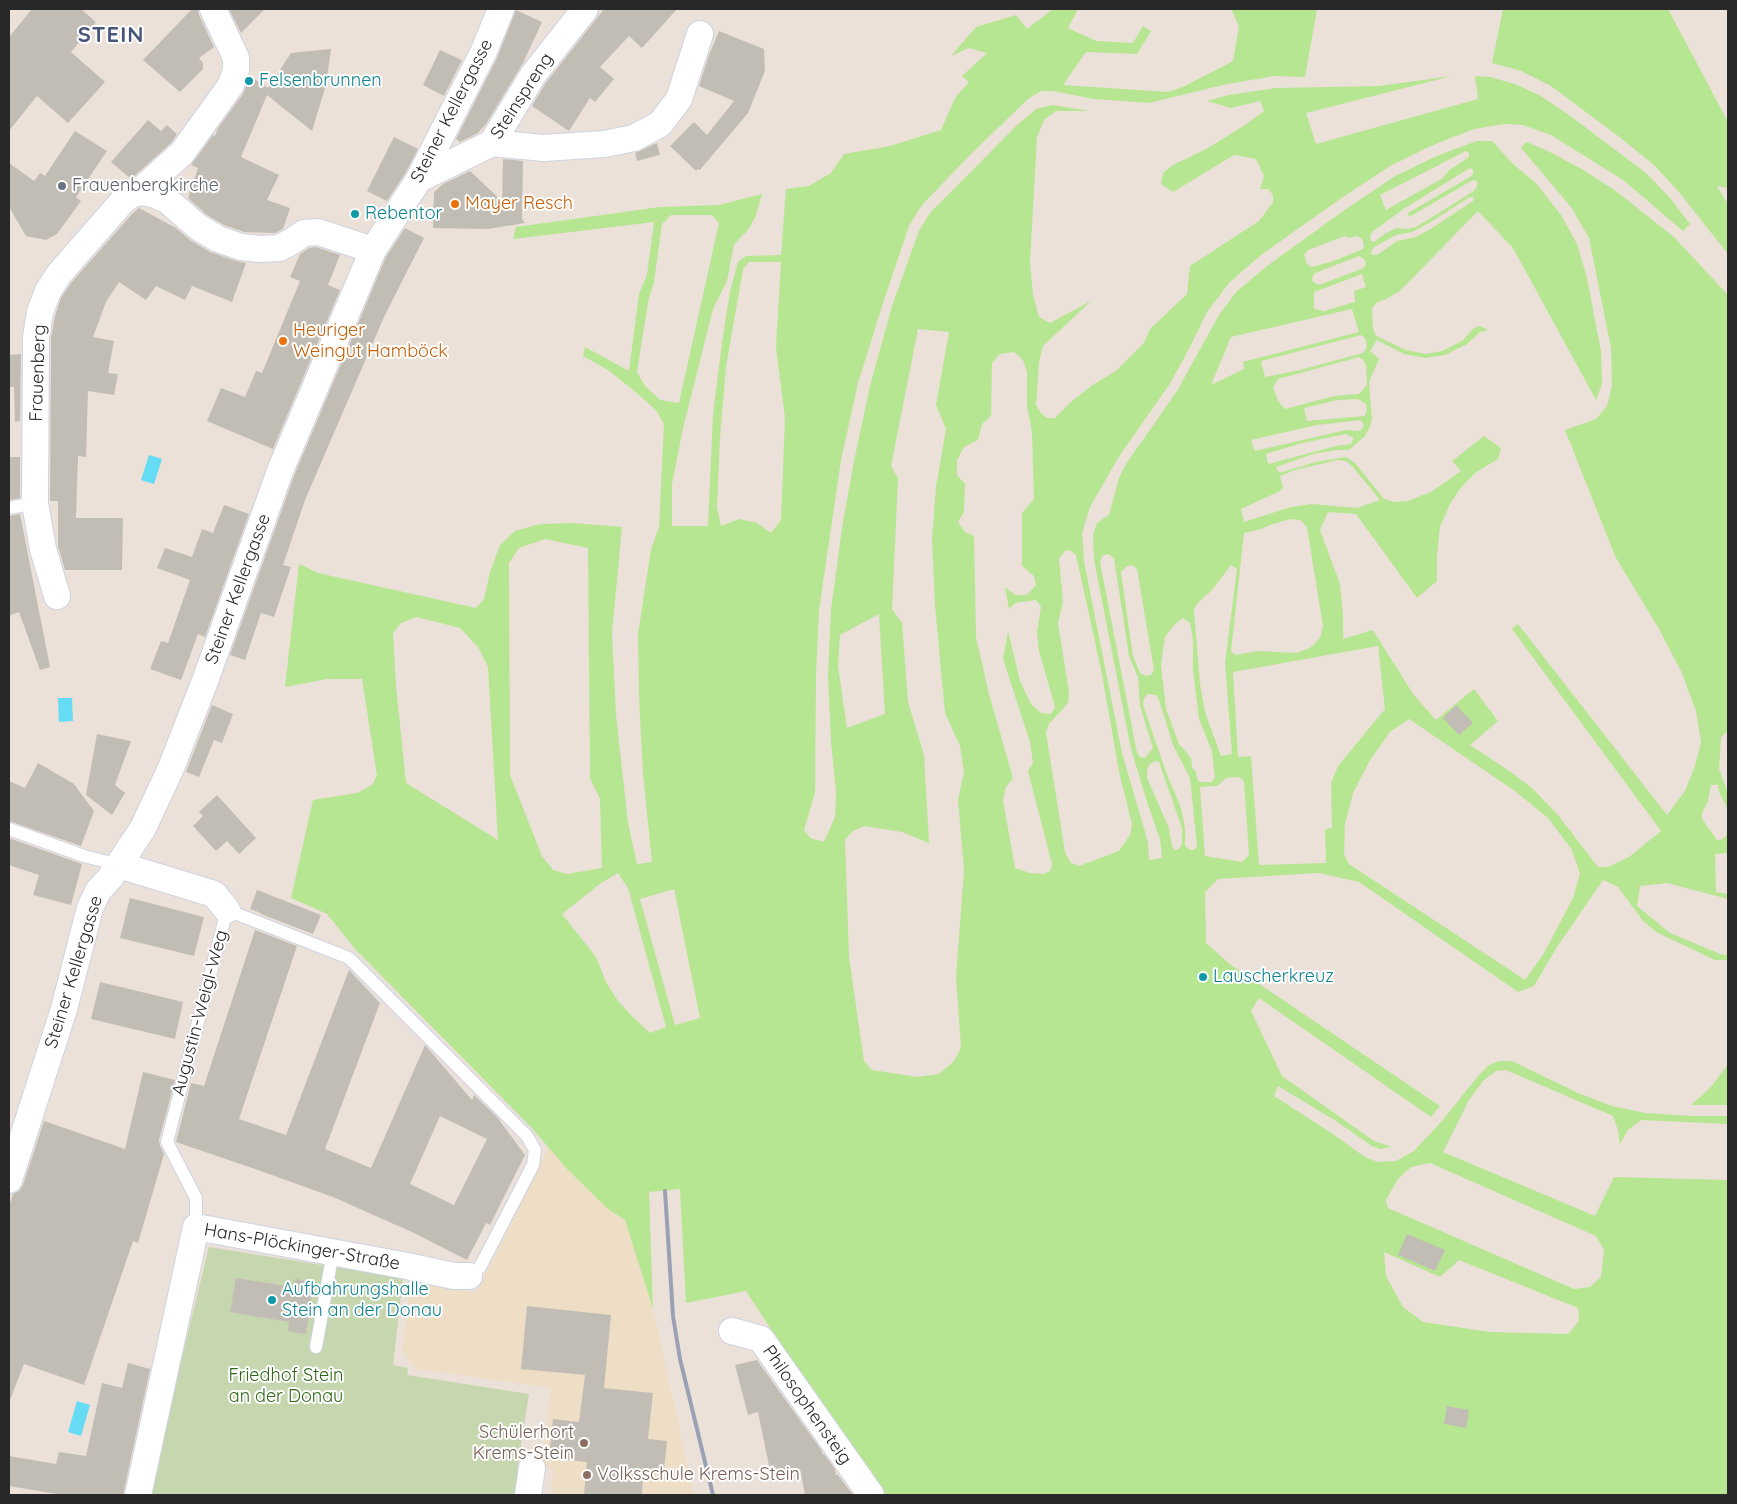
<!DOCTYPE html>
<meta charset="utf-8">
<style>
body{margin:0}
#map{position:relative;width:1737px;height:1504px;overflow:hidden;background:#ebe1d8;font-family:Quicksand,sans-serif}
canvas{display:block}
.frame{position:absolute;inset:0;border:10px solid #282828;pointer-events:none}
</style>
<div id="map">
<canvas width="1737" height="1504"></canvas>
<div class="frame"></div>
</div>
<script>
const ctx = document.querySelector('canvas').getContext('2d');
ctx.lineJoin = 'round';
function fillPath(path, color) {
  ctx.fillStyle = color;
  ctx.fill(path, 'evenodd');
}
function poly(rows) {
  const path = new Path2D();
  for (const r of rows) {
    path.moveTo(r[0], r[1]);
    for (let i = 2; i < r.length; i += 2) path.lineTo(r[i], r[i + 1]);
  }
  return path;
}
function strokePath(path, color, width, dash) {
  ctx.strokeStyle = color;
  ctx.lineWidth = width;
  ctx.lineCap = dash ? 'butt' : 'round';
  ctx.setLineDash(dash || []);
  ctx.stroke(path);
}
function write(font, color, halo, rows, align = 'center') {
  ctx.font = font + ' Quicksand,sans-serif';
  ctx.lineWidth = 4;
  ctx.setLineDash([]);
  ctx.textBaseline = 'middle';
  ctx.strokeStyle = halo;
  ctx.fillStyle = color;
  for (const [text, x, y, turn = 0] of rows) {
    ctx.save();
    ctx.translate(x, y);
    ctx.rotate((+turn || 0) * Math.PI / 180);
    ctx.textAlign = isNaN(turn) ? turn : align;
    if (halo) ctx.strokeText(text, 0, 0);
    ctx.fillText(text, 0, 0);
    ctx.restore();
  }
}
fillPath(poly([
 [549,1147,568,1170,608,1209,625,1220,653,1309,694,1495,551,1495,553,1468,542,1467,551,1388,417,1369,402,1351,411,1282,476,1293]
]), '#eedec6');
fillPath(poly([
 [1053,9,1078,9,1068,28,1096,41,1133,43,1143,26,1151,31,1137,54,1086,52,1063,85,1168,92,1183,87,1233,61,1239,26,1231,9,1317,9,1305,77,1275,76,1227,84,1149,103,1094,99,1053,91,1041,91,1028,99,971,154,922,205,909,226,883,303,858,383,841,460,819,610,816,674,815,793,804,830,810,838,824,842,835,817,836,793,831,741,828,675,831,610,842,528,854,461,870,386,892,306,919,231,930,213,1016,126,1036,109,1052,105,1090,111,1056,111,1044,120,1037,137,1030,262,1033,295,1039,317,1050,323,1091,301,1043,346,1039,362,1036,405,1041,413,1047,418,1055,418,1072,401,1094,384,1116,371,1144,343,1150,329,1187,294,1190,266,1259,221,1273,202,1273,195,1268,189,1260,189,1264,176,1256,159,1234,155,1173,192,1161,184,1163,173,1173,165,1208,148,1245,125,1264,111,1260,101,1231,108,1207,101,1229,95,1276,88,1379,86,1452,76,1306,113,1316,144,1478,99,1475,76,1490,77,1515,84,1541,96,1569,115,1646,173,1670,198,1690,224,1683,231,1623,180,1551,135,1523,125,1504,124,1474,129,1433,145,1390,166,1340,199,1261,255,1229,283,1207,312,1189,349,1169,385,1118,458,1090,507,1082,533,1084,561,1122,753,1148,842,1149,860,1162,858,1160,839,1147,802,1131,749,1094,560,1093,534,1097,523,1109,515,1119,478,1126,464,1177,391,1219,315,1237,291,1267,266,1346,209,1395,176,1439,155,1477,141,1492,141,1513,164,1536,183,1561,215,1577,244,1587,278,1601,351,1602,384,1596,400,1513,248,1478,211,1400,291,1386,299,1376,303,1372,309,1373,329,1376,336,1406,350,1426,354,1442,351,1462,341,1473,329,1479,326,1489,330,1480,332,1467,344,1445,355,1425,358,1404,354,1377,340,1370,351,1379,359,1369,382,1372,419,1370,427,1365,436,1349,450,1337,450,1313,454,1276,467,1279,473,1316,462,1346,457,1355,463,1384,499,1394,502,1408,501,1431,492,1461,471,1452,461,1484,436,1501,448,1498,459,1475,473,1459,490,1450,504,1440,527,1437,555,1437,581,1417,598,1356,514,1328,512,1320,530,1340,584,1343,615,1343,639,1373,630,1413,694,1436,720,1474,689,1498,721,1470,745,1508,770,1532,788,1558,815,1598,867,1608,867,1629,857,1661,831,1512,629,1518,624,1667,815,1685,791,1695,766,1701,742,1696,711,1681,671,1659,629,1616,558,1565,430,1596,419,1607,406,1612,386,1611,348,1589,238,1571,207,1521,148,1526,142,1546,150,1580,168,1616,191,1674,237,1728,295,1728,730,1721,738,1719,769,1728,793,1728,810,1719,792,1718,785,1711,785,1708,801,1702,813,1702,819,1717,840,1721,840,1728,834,1728,853,1715,854,1716,892,1728,894,1728,899,1667,883,1640,886,1637,906,1670,933,1720,954,1728,955,1728,960,1715,960,1658,933,1643,921,1618,887,1603,880,1557,947,1534,986,1518,992,1359,882,1318,873,1218,879,1205,892,1206,943,1231,965,1440,1106,1431,1117,1259,998,1251,1011,1282,1076,1374,1141,1392,1147,1380,1149,1372,1146,1336,1121,1278,1086,1274,1096,1330,1132,1365,1157,1378,1162,1396,1161,1414,1151,1442,1121,1478,1076,1489,1065,1499,1061,1512,1061,1578,1093,1612,1106,1645,1113,1692,1116,1728,1116,1728,1124,1641,1120,1628,1130,1620,1144,1618,1130,1613,1116,1506,1070,1496,1071,1484,1080,1469,1100,1443,1152,1595,1216,1614,1177,1728,1180,1728,1495,879,1495,746,1291,686,1303,680,1189,649,1192,653,1309,625,1220,608,1209,568,1170,530,1126,356,950,327,914,291,898,313,800,357,793,372,785,377,775,362,679,327,679,285,687,299,564,318,573,476,608,484,599,490,572,500,545,515,531,540,524,573,523,622,527,612,633,616,715,628,823,637,864,652,862,643,774,639,697,638,634,651,549,659,527,664,424,656,410,632,389,608,370,583,356,585,347,629,371,639,294,647,275,654,222,513,239,516,227,660,207,719,205,762,194,755,218,747,231,734,244,727,281,713,309,683,428,672,484,672,526,708,526,713,415,722,343,730,291,738,262,746,256,781,255,786,189,809,186,831,173,844,154,890,146,941,130,955,98,969,82,962,76,987,53,969,48,951,56,976,27,1016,15,1027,29],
 [1466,151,1469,153,1469,157,1448,171,1443,178,1386,210,1380,195],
 [1470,168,1473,170,1473,175,1408,213,1409,217,1473,180,1477,181,1477,186,1474,191,1416,227,1408,229,1396,228,1386,233,1374,242,1371,241,1370,236,1372,232,1405,208],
 [1470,197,1474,197,1473,201,1432,228,1416,237,1397,241,1377,255,1370,254,1374,247,1396,235,1412,232,1429,223],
 [671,215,712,215,719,223,679,403,660,400,645,386,637,372,648,302,654,282,662,224],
 [1345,236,1349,238,1357,236,1362,239,1364,245,1363,249,1331,262,1311,267,1307,264,1304,255,1308,250],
 [1359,256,1364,259,1366,263,1364,268,1319,285,1313,282,1312,278,1315,273],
 [749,262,781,262,776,348,785,418,781,520,771,533,757,523,739,519,721,526,717,507,720,438,726,367,743,269],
 [1362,274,1366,287,1354,291,1355,302,1324,311,1314,309,1314,292],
 [1352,309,1359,332,1243,362,1244,369,1211,385,1231,337],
 [918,329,949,332,936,405,946,429,936,487,932,538,935,605,945,713,960,746,964,772,958,800,964,870,956,977,961,1048,954,1061,939,1074,917,1077,872,1070,864,1061,849,957,845,840,853,831,864,826,902,832,929,843,924,755,908,702,902,623,892,609,898,478,891,466],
 [1361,335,1365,338,1367,347,1363,353,1300,370,1265,377,1261,361],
 [1014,352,1023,360,1027,372,1027,406,1032,432,1034,499,1022,513,1022,566,1034,576,1036,585,1027,595,1015,595,1005,587,1009,609,1015,603,1036,600,1041,607,1037,632,1039,651,1055,707,1051,714,1041,713,1031,704,1020,681,1008,631,1003,659,1030,742,1033,763,1028,771,1052,864,1050,871,1043,874,1030,873,1015,868,1003,800,1006,787,1013,778,989,694,976,637,974,536,965,532,958,522,964,512,965,484,957,475,957,460,964,447,978,440,982,424,991,416,992,363,1000,354],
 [1359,357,1363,360,1366,365,1367,385,1359,394,1334,396,1285,409,1279,402,1273,388,1278,379],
 [1358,399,1366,404,1367,411,1364,416,1307,421,1304,408,1338,400],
 [1361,420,1364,426,1360,431,1346,430,1255,451,1251,440,1317,425],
 [1346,434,1354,438,1351,444,1336,446,1268,464,1266,454,1302,443],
 [1337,460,1346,461,1352,466,1380,500,1357,508,1312,504,1291,507,1244,522,1241,509,1280,491,1283,487,1280,476,1295,470],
 [1290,519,1300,520,1307,527,1323,626,1320,638,1310,648,1296,653,1259,651,1235,655,1231,651,1244,533,1261,529,1270,525],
 [545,539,588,548,590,778,600,799,602,868,567,874,553,870,542,856,510,775,509,563,519,548],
 [1070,550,1076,555,1102,674,1119,772,1132,824,1130,835,1119,851,1079,866,1071,863,1065,852,1046,733,1049,724,1068,703,1069,692,1058,623,1063,602,1059,559,1065,551],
 [1108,554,1114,558,1129,656,1138,677,1140,706,1153,748,1145,758,1140,757,1137,753,1100,562,1102,556],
 [1132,565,1137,569,1154,670,1151,675,1146,676,1140,673,1133,656,1121,572,1127,566],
 [1231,565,1237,569,1225,663,1232,754,1221,756,1205,712,1200,684,1194,610,1197,604,1212,590],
 [879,614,885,714,847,728,838,666,840,635],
 [417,617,460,628,478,647,488,667,498,840,406,783,396,686,393,633,401,623],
 [1183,618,1190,623,1193,640,1193,670,1199,719,1212,751,1215,778,1212,782,1200,782,1197,779,1196,772,1192,767,1191,758,1179,744,1166,709,1161,665,1165,637,1174,625],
 [1378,646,1385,709,1338,766,1331,783,1332,828,1325,829,1326,863,1259,865,1251,756,1238,757,1233,672],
 [1148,694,1156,695,1159,700,1173,745,1190,778,1197,846,1194,850,1190,850,1185,846,1185,828,1181,808,1166,772,1143,705,1144,698],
 [1409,719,1515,791,1548,818,1572,850,1580,874,1573,898,1544,953,1525,980,1349,864,1344,854,1345,824,1353,793,1370,760,1390,732],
 [1155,761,1159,762,1182,828,1182,844,1179,849,1175,850,1172,846,1169,828,1147,778,1147,770,1150,764],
 [1239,777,1244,781,1249,855,1242,862,1205,856,1200,787,1217,786,1226,778],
 [618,873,628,888,666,1027,650,1033,632,1016,618,1001,607,984,596,957,562,914,601,883],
 [674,889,700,1018,675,1025,640,899],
 [1430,1163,1596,1236,1604,1250,1601,1277,1590,1287,1574,1289,1388,1208,1386,1200,1398,1179,1411,1167],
 [1384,1252,1440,1277,1459,1260,1578,1308,1579,1321,1568,1334,1490,1332,1423,1322,1403,1307,1386,1276],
 [1503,9,1668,9,1728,122,1728,188,1717,186,1728,204,1728,254,1678,191,1654,165,1618,136,1551,86,1521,71,1492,63],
 [1728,1064,1728,1105,1691,1105,1711,1087]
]), '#b6e691');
fillPath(poly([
 [209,1247,403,1278,393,1365,408,1368,407,1375,529,1394,517,1472,525,1474,521,1495,151,1495,176,1382]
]), '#c6d6af');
fillPath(poly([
 [149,455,162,459,154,484,141,480],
 [58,698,72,698,73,721,59,722],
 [77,1401,90,1405,81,1436,68,1432]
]), '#65dbf4');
fillPath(poly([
 [32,9,81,9,96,22,71,52,105,82,68,123,37,96,9,131,9,37],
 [192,9,198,9,199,15,214,47,199,58,203,63,203,69,180,92,143,60],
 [229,9,265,9,241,33],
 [604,9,677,9,642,48,629,36,600,67,614,79,595,102,590,98,569,131,532,106,545,84],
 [516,10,542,22,523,63,486,124,478,133,460,142,456,139,497,58],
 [719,31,764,49,765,71,748,113,700,170,698,169,696,171,670,146,694,122,707,135,734,101,699,86,709,55],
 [331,49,326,85,312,131,267,95,241,157,279,175,267,200,290,208,283,229,275,233,244,232,224,225,207,215,188,198,198,168,191,165,213,135,215,136,218,128,243,94,250,76,268,88,291,53],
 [440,50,462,60,444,96,423,85],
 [148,120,161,131,167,125,177,134,171,143,131,179,111,162],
 [75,131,107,151,76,197,81,201,57,234,46,240,26,236,9,207,9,163,34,181,40,173,45,176],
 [394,137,418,149,406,172,387,201,367,191],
 [657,143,660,155,637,161,635,153],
 [503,159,523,161,522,219,525,223,488,229,433,228,434,192,443,184,470,171,502,201],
 [139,208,176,228,190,240,210,252,236,261,246,263,232,302,192,286,185,300,156,286,146,300,119,282,106,302,93,337,114,341,108,373,118,374,114,395,88,391,86,457,78,456,76,518,123,518,122,570,65,570,58,546,58,501,50,501,51,338,55,316,61,298,71,283,132,214],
 [405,228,424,238,384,317,305,500,283,565,291,567,274,617,261,613,245,660,230,655,294,476,386,257],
 [316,247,340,255,328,285,340,290,273,449,207,421,221,388,245,397,256,371,262,373,300,281,290,277,300,254,309,248],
 [21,354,20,421,15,422,14,387,9,387,9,355],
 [9,457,20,457,20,498,10,500,9,499],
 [224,505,249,514,205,637,198,634,181,680,150,669,161,641,168,643,190,580,157,568,165,548,192,557,202,529,213,533],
 [20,514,50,667,40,670,19,612,9,616,9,516],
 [212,705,233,714,222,743,214,740,199,777,186,772],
 [1456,705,1473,723,1459,735,1443,718],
 [97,734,131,741,115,785,125,793,112,815,86,795],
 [38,763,74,784,94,811,81,846,9,821,9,781,25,788],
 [217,795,256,838,239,854,227,841,216,851,193,826,203,816,199,812],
 [9,838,82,864,71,905,33,895,39,875,9,865],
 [257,890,321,915,313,934,261,914,261,913,250,909],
 [130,898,204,917,194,956,120,938],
 [255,930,297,946,239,1119,286,1135,349,970,380,1003,325,1149,371,1168,425,1045,472,1100,474,1095,497,1117,525,1155,490,1225,486,1223,467,1260,414,1233,333,1197,255,1169,176,1142,191,1083,204,1086],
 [440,1116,487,1139,454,1205,410,1184],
 [100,982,183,1002,175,1039,91,1019],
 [143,1072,175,1080,159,1140,160,1146,164,1154,138,1243,133,1241,84,1385,24,1364,10,1400,9,1400,9,1207,13,1194,19,1191,23,1185,44,1121,125,1149],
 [1407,1234,1445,1250,1435,1271,1398,1255],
 [236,1278,293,1287,295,1279,314,1282,306,1334,288,1331,289,1322,230,1312],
 [527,1306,611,1315,604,1388,653,1393,648,1439,667,1441,664,1470,643,1468,642,1495,584,1495,587,1462,549,1458,553,1419,579,1422,585,1375,521,1369],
 [757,1360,822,1451,822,1454,824,1454,835,1469,836,1475,838,1475,853,1495,805,1495,800,1469,771,1475,758,1412,748,1415,735,1365],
 [128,1363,150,1369,123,1495,63,1495,9,1486,9,1456,56,1464,59,1452,86,1456,102,1383,122,1388],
 [1447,1406,1469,1410,1466,1428,1444,1424]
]), '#c2bdb4');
const service = poly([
 [9,508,35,503],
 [9,829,84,856,119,865],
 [196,1227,196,1198,167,1142,227,910,349,958,527,1136,535,1150,533,1165,480,1267,469,1276],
 [316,1347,333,1252]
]);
const minor = poly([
 [492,143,544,148,604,144,634,138,660,124,679,99,700,34],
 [419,179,492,143,533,75,585,9],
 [139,192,153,194,167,200,198,227,218,239,241,247,260,249,279,248,291,242,304,233,318,232,373,250],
 [57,596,43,549,35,503,36,337,40,312,48,291,59,274,121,203,129,196,139,192,182,153,231,85,236,70,236,58,213,9],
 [119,865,214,894,227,910],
 [9,1180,64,1009,90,908,98,891,110,878,143,828,171,768,205,681,280,471,373,250,419,179,484,51,501,9],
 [732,1331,761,1339,871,1495],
 [138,1495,196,1227,407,1266,454,1276,469,1276],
 [528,1495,532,1468]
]);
strokePath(service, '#ced3e2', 14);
strokePath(minor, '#ced3e2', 28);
strokePath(service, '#fff', 12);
strokePath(minor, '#fff', 26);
strokePath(poly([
 [665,1191,673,1316,680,1359,713,1495]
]), '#9ba1b4', 4);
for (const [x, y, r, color] of [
 [249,81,5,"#0f9aa8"],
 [62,186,5,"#6b7280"],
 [455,204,5,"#e8710a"],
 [355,214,5,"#0f9aa8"],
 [283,341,5,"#e8710a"],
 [1203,977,5,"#0f9aa8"],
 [272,1300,5,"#0f9aa8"],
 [584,1443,5,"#8d6e63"],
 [587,1475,5,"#8d6e63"]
]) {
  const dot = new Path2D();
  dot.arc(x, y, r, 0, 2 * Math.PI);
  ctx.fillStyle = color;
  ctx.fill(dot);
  strokePath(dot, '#fff', 2);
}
write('18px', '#0d838f', '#fff', [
 ["Felsenbrunnen",259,81],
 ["Rebentor",365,214],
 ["Lauscherkreuz",1213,977],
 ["Aufbahrungshalle",282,1290],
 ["Stein an der Donau",282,1311]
], 'left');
write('18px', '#282828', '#fff', [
 ["Steinspreng",522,96,-57],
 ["Steiner Kellergasse",452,111,-63],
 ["Frauenberg",38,373,-88],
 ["Steiner Kellergasse",238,589,-70],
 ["Steiner Kellergasse",74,972,-73],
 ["Augustin-Weigl-Weg",200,1013,-75],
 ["Hans-Plöckinger-Straße",302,1247,10],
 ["Philosophensteig",807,1405,55]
]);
write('18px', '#5b616d', '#fff', [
 ["Frauenbergkirche",72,186]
], 'left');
write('18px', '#c56008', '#fff', [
 ["Mayer Resch",465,204],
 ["Heuriger",293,331],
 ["Weingut Hamböck",293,352]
], 'left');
write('18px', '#2e6716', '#fff', [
 ["Friedhof Stein",286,1376],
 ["an der Donau",286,1397]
]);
write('18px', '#785e54', '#fff', [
 ["Schülerhort",574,1433],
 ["Krems-Stein",574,1454],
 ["Volksschule Krems-Stein",597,1475,"left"]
], 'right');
ctx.letterSpacing = '1px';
write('bold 22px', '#47557a', '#fff', [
 ["STEIN",111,35]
]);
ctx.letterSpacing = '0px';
</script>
